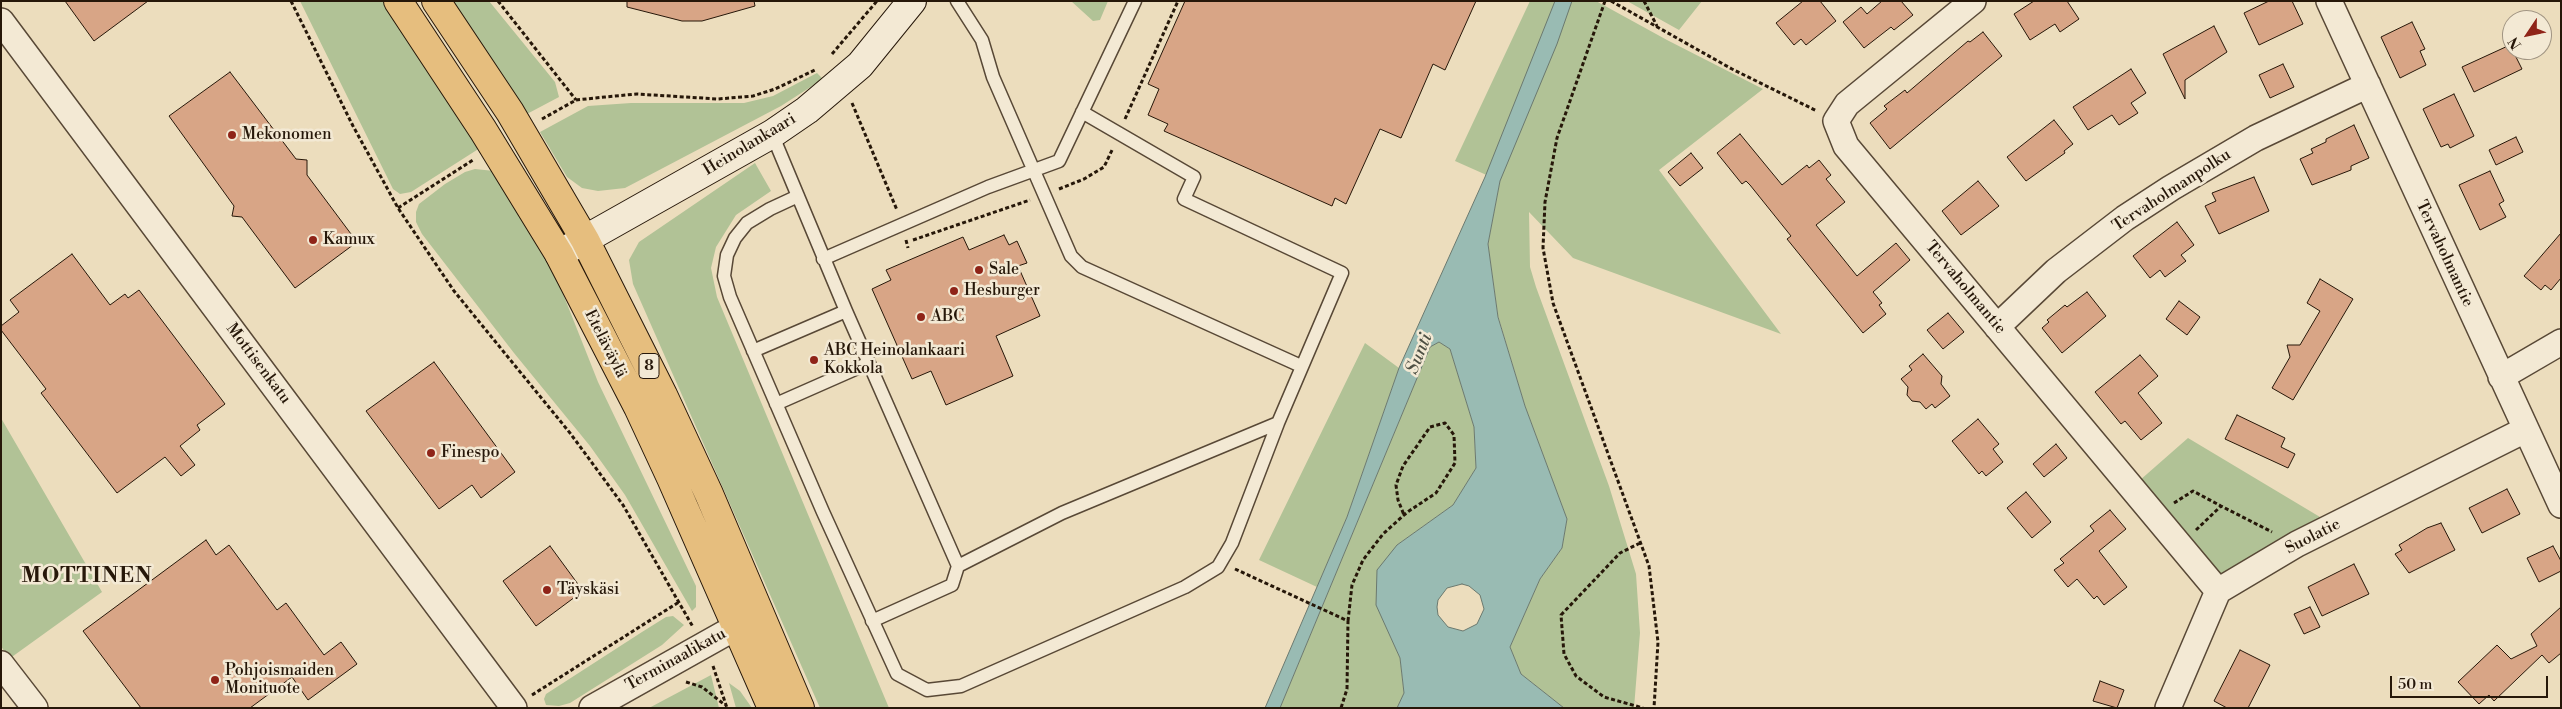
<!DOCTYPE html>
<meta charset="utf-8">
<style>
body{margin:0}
#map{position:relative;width:2562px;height:709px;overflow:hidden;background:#ecddbd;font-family:"Libre Bodoni",serif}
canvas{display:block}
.frame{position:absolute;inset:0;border:2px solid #261709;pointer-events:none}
.north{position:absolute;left:2502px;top:10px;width:50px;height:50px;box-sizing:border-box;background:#f3e9d4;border:1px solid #a19583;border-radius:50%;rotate:236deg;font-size:14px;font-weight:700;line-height:20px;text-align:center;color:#261709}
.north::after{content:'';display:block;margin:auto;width:18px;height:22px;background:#8f2418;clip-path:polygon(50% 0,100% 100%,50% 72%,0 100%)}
.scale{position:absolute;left:2390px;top:676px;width:158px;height:22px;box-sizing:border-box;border:2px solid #261709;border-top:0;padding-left:6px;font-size:15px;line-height:18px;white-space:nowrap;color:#261709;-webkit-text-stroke:4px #f3e9d4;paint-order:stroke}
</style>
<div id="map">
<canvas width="2562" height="709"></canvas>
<div class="frame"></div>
<div class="north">N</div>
<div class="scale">50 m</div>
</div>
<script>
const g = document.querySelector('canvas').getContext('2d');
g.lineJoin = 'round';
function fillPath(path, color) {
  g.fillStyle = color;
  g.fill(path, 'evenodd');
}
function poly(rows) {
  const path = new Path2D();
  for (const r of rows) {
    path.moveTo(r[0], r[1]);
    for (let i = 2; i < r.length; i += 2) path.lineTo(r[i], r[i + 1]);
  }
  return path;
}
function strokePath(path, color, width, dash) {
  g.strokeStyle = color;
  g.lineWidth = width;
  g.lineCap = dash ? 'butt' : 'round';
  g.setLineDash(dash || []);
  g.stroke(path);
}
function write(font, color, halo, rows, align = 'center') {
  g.font = font + ' "Libre Bodoni",serif';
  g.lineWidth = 5;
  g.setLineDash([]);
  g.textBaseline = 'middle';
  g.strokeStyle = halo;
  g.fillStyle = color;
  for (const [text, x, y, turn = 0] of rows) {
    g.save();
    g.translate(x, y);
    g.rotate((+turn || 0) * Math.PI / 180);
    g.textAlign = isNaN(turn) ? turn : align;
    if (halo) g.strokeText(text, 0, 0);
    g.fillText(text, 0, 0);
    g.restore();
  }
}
const green = poly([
 [300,1,384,1,480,148,411,192,400,194,393,189],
 [451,1,489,1,555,82,559,97,525,115],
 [1071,1,1108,1,1100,20,1093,21],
 [1530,1,1596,1,1667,40,1763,89,1659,170,1781,334,1573,258,1529,212,1530,267,1536,287,1609,486,1636,574,1640,633,1634,708,1564,708,1521,674,1510,647,1540,579,1562,548,1567,519,1525,406,1498,316,1488,244,1500,181,1455,161],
 [1627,1,1702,1,1679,30],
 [817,73,823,79,781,106,625,188,598,191,582,188,567,177,540,132,588,106,631,103,744,103,773,96],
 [755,163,771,191,736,215,716,247,711,268,717,297,889,708,820,708,633,284,629,260,639,242],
 [475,169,494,171,550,261,598,382,696,586,696,607,692,611,625,495,590,446,514,353,422,234,416,222,416,212,419,204,445,184,465,172],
 [1439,342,1450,349,1474,427,1476,468,1453,505,1397,545,1377,605,1400,658,1404,693,1397,708,1280,708,1430,347],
 [1365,343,1399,368,1347,517,1317,587,1259,560],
 [1,418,102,592,9,659,1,646],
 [2188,438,2325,520,2221,578,2139,481],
 [673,616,684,625,662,645,570,703,559,706,546,705,544,699,546,694,642,632,666,617],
 [711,675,719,708,649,708],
 [729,683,740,691,752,708,736,708]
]);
const water = poly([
 [1555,1,1572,1,1557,44,1500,181,1488,244,1498,317,1525,406,1567,519,1562,548,1540,579,1510,647,1521,674,1564,708,1397,708,1404,693,1400,658,1376,605,1377,570,1397,545,1453,505,1476,468,1474,427,1450,349,1439,342,1430,347,1280,708,1265,708,1347,517,1399,368,1485,177,1555,1],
 [1462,584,1469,586,1480,595,1484,609,1477,624,1463,631,1448,627,1438,615,1437,607,1438,600,1447,588,1462,584]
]);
const building = poly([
 [65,1,148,1,94,41,65,1],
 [627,1,754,1,755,6,702,21,682,21,627,7,627,1],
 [1185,1,1476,1,1445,70,1433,64,1401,138,1380,129,1346,204,1335,198,1332,206,1164,131,1168,124,1148,115,1159,89,1148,84,1185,1],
 [1803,1,1820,1,1836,21,1806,45,1801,39,1794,45,1776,23,1803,1],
 [1882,1,1901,1,1913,15,1894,30,1891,27,1864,48,1843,22,1861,7,1867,14,1882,1],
 [2034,1,2067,1,2079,19,2060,32,2055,24,2030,40,2014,14,2034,1],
 [2269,1,2292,1,2303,24,2259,45,2244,13,2269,1],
 [2412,22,2425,49,2420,51,2426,65,2400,78,2381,37,2412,22],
 [2214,26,2227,52,2185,80,2185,99,2163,54,2214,26],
 [1983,32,2002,56,1890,149,1870,123,1887,109,1884,106,1905,90,1907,93,1968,41,1970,42,1983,32],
 [2510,45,2522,69,2474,92,2462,67,2510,45],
 [2283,64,2294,87,2270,98,2259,75,2283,64],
 [2131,69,2146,93,2131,103,2138,113,2119,125,2112,115,2088,130,2073,107,2131,69],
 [230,72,296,159,307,160,307,175,357,242,295,288,242,217,232,216,234,206,169,116,230,72],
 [2454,94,2474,136,2450,148,2448,144,2441,147,2423,109,2454,94],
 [2054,120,2073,144,2064,151,2065,153,2026,181,2007,157,2054,120],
 [2354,125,2369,158,2351,166,2351,170,2312,185,2300,159,2313,153,2311,149,2326,142,2326,139,2354,125],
 [1740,134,1782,185,1807,165,1809,168,1819,160,1831,175,1826,179,1845,202,1816,225,1857,276,1896,243,1910,260,1873,292,1882,303,1879,305,1886,314,1863,333,1787,239,1791,236,1750,185,1746,181,1742,184,1717,153,1740,134],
 [2516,137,2523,152,2496,165,2489,150,2516,137],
 [1691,153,1703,168,1680,186,1668,172,1691,153],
 [2490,171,2504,201,2499,204,2506,217,2480,230,2459,185,2490,171],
 [2254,177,2269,211,2219,234,2205,206,2216,201,2212,193,2254,177],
 [1978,181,1999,206,1961,235,1942,211,1978,181],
 [2177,222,2194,245,2181,255,2186,261,2165,277,2160,270,2150,278,2133,256,2177,222],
 [2561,233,2561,278,2551,290,2545,285,2541,290,2524,276,2561,233],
 [1004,235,1009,245,1017,241,1027,263,1018,266,1040,316,996,336,1013,376,946,405,931,371,912,379,872,289,891,280,886,270,963,237,969,250,1004,235],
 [72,254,110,305,125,294,128,298,139,290,225,404,197,425,200,430,180,446,195,465,181,476,165,457,117,493,41,393,46,389,1,330,1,326,19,312,10,300,72,254],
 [2320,279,2353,299,2293,400,2272,388,2290,357,2287,345,2300,345,2320,311,2307,303,2320,279],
 [2087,292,2106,316,2062,353,2042,328,2049,322,2047,320,2065,305,2067,307,2087,292],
 [2179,301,2200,317,2187,335,2166,319,2179,301],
 [1948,313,1964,332,1943,349,1927,330,1948,313],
 [1923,354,1942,376,1941,384,1950,396,1935,408,1932,404,1926,409,1920,402,1912,401,1907,395,1908,387,1901,379,1912,370,1909,366,1923,354],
 [2140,355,2158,376,2138,393,2162,423,2141,440,2125,421,2121,424,2095,392,2140,355],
 [434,362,515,472,481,498,472,485,439,509,366,411,434,362],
 [2237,415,2285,438,2281,447,2295,454,2288,468,2225,439,2237,415],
 [1978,419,1999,444,1993,449,2003,462,1986,476,1982,471,1979,474,1952,441,1978,419],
 [2056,444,2067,458,2044,477,2033,464,2056,444],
 [2507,489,2520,514,2482,533,2469,508,2507,489],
 [2026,492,2051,522,2032,538,2007,508,2026,492],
 [2110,510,2126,529,2099,551,2127,587,2104,605,2097,596,2094,599,2077,579,2068,587,2054,570,2064,563,2060,559,2094,531,2090,526,2110,510],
 [2441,523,2455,550,2409,573,2395,554,2402,550,2399,545,2427,528,2441,523],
 [206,540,216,555,229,545,277,610,286,603,324,655,341,642,357,664,308,700,292,677,250,708,141,708,83,631,206,540],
 [550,546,583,591,536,626,503,581,550,546],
 [2553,546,2561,561,2561,571,2539,582,2527,558,2553,546],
 [2354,564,2369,594,2322,616,2308,587,2354,564],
 [2310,607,2320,627,2304,634,2294,614,2310,607],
 [2561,607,2561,653,2549,663,2542,655,2494,701,2489,695,2479,704,2458,682,2497,645,2511,659,2537,646,2531,634,2561,607],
 [2240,650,2270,665,2248,708,2227,708,2214,701,2240,650],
 [2100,681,2124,690,2117,708,2093,701,2100,681]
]);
const path = poly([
 [291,1,353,126,398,208,454,291,570,433,623,505,693,627],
 [498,1,576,100],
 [1605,1,1557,138,1545,202,1543,248,1553,303,1649,566,1658,642,1654,708],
 [1611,1,1732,69,1817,111],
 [1644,1,1657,26],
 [832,54,877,1],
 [852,103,897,210],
 [542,119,576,100,605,97,637,94,718,99,753,96,775,89,815,70],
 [1125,119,1178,1],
 [1059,189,1084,179,1104,167,1113,148],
 [398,208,473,160],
 [906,240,908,248],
 [913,240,1030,200],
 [2174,503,2193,491,2221,506],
 [2196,530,2221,506,2272,532],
 [1640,543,1620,553,1561,615,1564,654,1576,676,1604,697,1643,708],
 [1235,569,1348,621,1347,689,1341,708],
 [1348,621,1352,585,1363,560,1383,534,1404,515,1409,511,1436,493,1455,463,1454,435,1445,423,1430,427,1403,466,1396,485,1398,500,1404,515],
 [713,666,727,708],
 [686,682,702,687,725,705],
 [532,695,679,602]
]);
const lane = poly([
 [957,1,982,40,993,77,1071,256,1082,267,1301,366],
 [772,134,846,311,958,566],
 [798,196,770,209,747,223,735,238,727,255,724,276,730,297,823,512,897,674,927,690,961,686,1185,587,1218,567,1232,543,1278,423,1342,273,1184,199,1194,177,1082,112],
 [823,259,988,187,1059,161,1135,1],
 [753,351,846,311],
 [776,404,869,363],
 [872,621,952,585,958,566,1062,513,1278,423]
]);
const street = poly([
 [1973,1,1847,104,1836,121,1846,146,2218,591],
 [2329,1,2561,505],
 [1,21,514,708],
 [1997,327,2056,271,2125,218,2171,188,2256,138,2368,85],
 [2501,377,2561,342],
 [1,664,35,708],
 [592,708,754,617],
 [2168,708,2218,591,2297,544,2525,430]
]);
const secondary = poly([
 [559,254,772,134,807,110,860,65,912,1]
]);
const highway = poly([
 [398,1,483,130,559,254,638,407,671,478,772,708],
 [436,1,510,112,585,240,663,395,709,494,800,708]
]);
const markers = [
 [232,135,5,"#8f2418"],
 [313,240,5,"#8f2418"],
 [979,270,5,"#8f2418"],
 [954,291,5,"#8f2418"],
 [921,317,5,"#8f2418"],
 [814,360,5,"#8f2418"],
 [431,453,5,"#8f2418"],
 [547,590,5,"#8f2418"],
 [215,680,5,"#8f2418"]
];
const shields = [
 [649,366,20]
];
const shieldNames = [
 ["8",649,366]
];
const poiNames = [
 ["Mekonomen",242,135],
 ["Kamux",323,240],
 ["Sale",989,270],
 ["Hesburger",964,291],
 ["ABC",931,317],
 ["ABC Heinolankaari",824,351],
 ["Kokkola",824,369],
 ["Finespo",441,453],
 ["Täyskäsi",557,590],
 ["Pohjoismaiden",225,671],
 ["Monituote",225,689]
];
const streetNames = [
 ["Heinolankaari",750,145,-31],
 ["Tervaholmanpolku",2172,191,-33],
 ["Tervaholmantie",2444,254,65],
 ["Tervaholmantie",1965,288,50],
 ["Eteläväylä",605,344,63],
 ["Mottisenkatu",258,364,53],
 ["Suolatie",2313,537,-27],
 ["Terminaalikatu",676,660,-29]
];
const waterNames = [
 ["Sunti",1420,354,-68]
];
const districtNames = [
 ["MOTTINEN",87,577]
];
fillPath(green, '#b1c296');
fillPath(water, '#99bbb3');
strokePath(water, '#6b796f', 1);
fillPath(building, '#d8a586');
strokePath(building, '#261709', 1);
strokePath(lane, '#584836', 15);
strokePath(street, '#584836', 28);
strokePath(secondary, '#261709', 30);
strokePath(highway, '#261709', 30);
strokePath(path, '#261709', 3, [4, 2.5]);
strokePath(lane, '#f3e9d4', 12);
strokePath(street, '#f3e9d4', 25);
strokePath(secondary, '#f3e9d4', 28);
strokePath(highway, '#e6be7e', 28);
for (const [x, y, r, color] of markers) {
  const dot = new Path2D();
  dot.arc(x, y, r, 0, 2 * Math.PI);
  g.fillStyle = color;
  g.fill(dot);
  strokePath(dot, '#f3e9d4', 2);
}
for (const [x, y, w] of shields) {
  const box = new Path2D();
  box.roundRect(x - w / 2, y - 12.5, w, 25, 4);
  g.fillStyle = '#f3e9d4';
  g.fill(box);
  strokePath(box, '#261709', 1);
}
write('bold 15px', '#261709', null, shieldNames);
write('16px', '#261709', '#f3e9d4', poiNames, 'left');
write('16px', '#261709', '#f3e9d4', streetNames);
write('italic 18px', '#4e5044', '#f3e9d4', waterNames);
g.letterSpacing = '1px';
write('bold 21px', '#261709', '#f3e9d4', districtNames);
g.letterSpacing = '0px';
</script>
